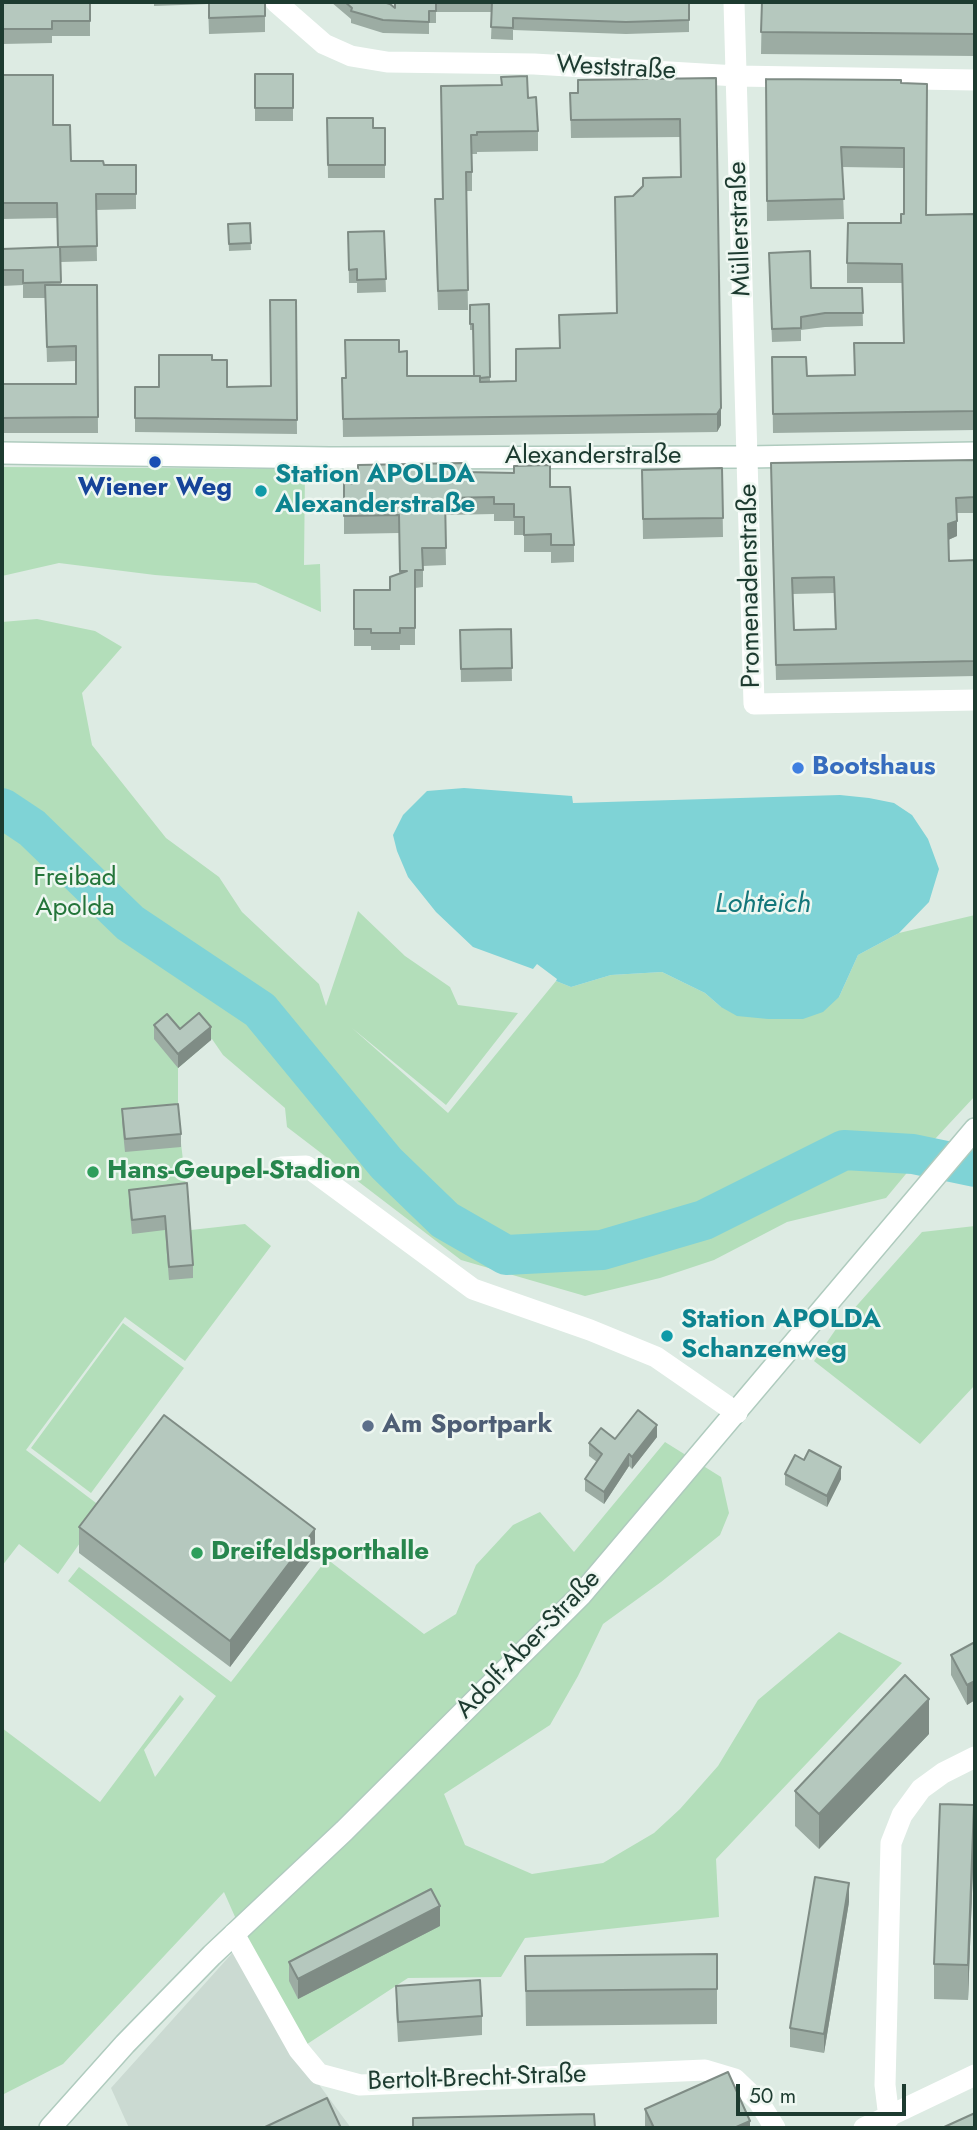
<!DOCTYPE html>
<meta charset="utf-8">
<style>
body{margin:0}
#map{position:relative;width:977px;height:2130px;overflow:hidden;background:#ddebe3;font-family:Jost,sans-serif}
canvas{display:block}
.frame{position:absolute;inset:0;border:4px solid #1d3b30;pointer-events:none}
.scale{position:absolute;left:736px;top:2084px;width:170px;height:32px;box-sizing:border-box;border:4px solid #1d3b30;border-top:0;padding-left:9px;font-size:21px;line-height:24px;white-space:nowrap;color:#1d3b30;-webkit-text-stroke:5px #eef7f1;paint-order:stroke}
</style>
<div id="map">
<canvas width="977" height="2130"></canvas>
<div class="frame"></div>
<div class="scale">50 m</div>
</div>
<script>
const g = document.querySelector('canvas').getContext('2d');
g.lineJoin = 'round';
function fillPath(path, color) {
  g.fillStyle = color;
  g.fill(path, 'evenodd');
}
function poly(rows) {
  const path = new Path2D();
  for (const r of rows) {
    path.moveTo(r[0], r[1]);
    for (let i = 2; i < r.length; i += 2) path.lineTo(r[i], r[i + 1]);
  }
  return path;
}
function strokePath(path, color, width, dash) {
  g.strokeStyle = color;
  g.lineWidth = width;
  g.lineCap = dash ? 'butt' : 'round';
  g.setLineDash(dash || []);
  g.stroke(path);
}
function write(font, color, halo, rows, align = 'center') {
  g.font = font + ' Jost,sans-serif';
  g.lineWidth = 5;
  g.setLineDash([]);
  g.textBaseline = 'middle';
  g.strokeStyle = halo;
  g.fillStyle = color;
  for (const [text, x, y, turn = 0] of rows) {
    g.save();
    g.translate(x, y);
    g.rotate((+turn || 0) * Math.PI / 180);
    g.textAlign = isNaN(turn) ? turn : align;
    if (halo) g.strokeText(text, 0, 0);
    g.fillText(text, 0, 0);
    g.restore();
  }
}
const built = poly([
 [235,1950,295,2052,351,2128,129,2128,111,2088]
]);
const green = poly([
 [2,467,305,469,304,565,320,564,321,612,256,583,155,575,59,563,2,576],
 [37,619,95,631,122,647,82,693,92,745,166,838,219,877,242,912,319,984,326,1006,358,911,405,956,450,987,458,1005,518,1013,446,1105,352,1028,448,1113,556,981,571,987,611,975,662,972,705,993,721,1007,839,997,858,955,899,933,975,915,975,1096,935,1139,886,1198,787,1222,714,1260,660,1278,585,1296,461,1260,287,1127,285,1108,223,1055,212,1039,178,1068,178,1117,191,1230,245,1224,271,1246,185,1361,125,1317,26,1450,104,1509,58,1574,19,1544,2,1566,2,622],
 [975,1226,975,1385,920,1444,814,1361,836,1329,922,1232],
 [123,1323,184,1368,91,1493,31,1448],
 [665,1442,721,1477,729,1513,720,1535,661,1582,603,1624,578,1676,550,1725,444,1794,465,1845,532,1874,603,1863,654,1833,680,1809,718,1766,758,1700,839,1632,902,1663,716,1859,719,1917,525,1938,501,1977,408,1978,295,2052,224,1892,63,2064,2,2095,2,1728,100,1802,180,1695,184,1699,144,1750,155,1777,216,1696,68,1581,79,1567,231,1682,327,1559,424,1634,456,1614,476,1565,513,1525,540,1512,574,1552]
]);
const water = poly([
 [464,788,572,796,573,803,840,795,869,798,894,803,912,815,928,839,939,869,929,902,899,933,858,955,839,997,823,1012,803,1019,768,1019,737,1016,721,1007,705,993,662,972,611,975,571,987,556,981,557,979,537,964,533,969,473,947,436,912,408,877,397,851,393,835,403,815,427,791]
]);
const river = poly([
 [2,808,32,828,130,923,260,1010,386,1163,445,1220,506,1255,602,1250,704,1220,844,1150,913,1154,975,1167]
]);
const street = poly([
 [276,2,324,44,351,56,387,62,534,64,737,76,975,80],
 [734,2,754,704,975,700],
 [281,1167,306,1166,473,1289,590,1330,656,1357,737,1413],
 [234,1934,299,2050,319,2074,360,2085,705,2070,735,2079,759,2102,775,2128],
 [889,2118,885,2085,891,1843,902,1815,921,1789,943,1773,975,1757],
 [864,2128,975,2075]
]);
const secondary = poly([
 [2,453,330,458,748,457,975,453],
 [50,2128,125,2044,212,1955,344,1831,581,1595,975,1129]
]);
const wall = poly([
 [2,2,90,2,90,36,52,36,52,43,2,44],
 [154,2,265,2,265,32,209,34,208,4,154,6],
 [331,2,383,2,395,8,395,2,689,2,689,32,626,34,513,30,513,40,491,39,492,12,436,12,436,23,429,23,429,34,383,33,351,23,351,19],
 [762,2,975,2,975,56,761,54],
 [255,74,293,74,293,121,255,121],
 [2,75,53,125,71,161,104,165,136,165,136,209,96,210,97,261,61,262,61,285,97,285,98,433,2,433,2,369,2,384,76,384,76,361,47,362,45,298,23,298,23,285,2,286,2,249,58,247,57,218,2,219],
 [716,78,721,425,717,432,343,437,342,378,345,378,345,340,399,352,407,376,474,376,473,330,470,330,470,305,489,304,490,381,516,381,560,348,617,313,633,196,681,177,680,137,571,138,570,93],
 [766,79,901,80,926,215,975,214,975,430,773,433,772,357,807,376,854,375,854,343,903,343,902,283,847,283,847,263,901,223,904,214,904,168,842,167,844,219,767,221],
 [441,86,528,98,538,131,538,151,477,152,477,154,472,154,472,191,466,191,468,310,438,310,435,218,442,199],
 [327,118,373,128,385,128,385,178,328,178],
 [250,223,251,250,229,251,228,224],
 [384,231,386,292,357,293,357,283,349,283,348,232],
 [769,266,811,288,862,288,863,326,825,327,801,330,801,341,772,342],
 [296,300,297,434,135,432,135,387,159,387,212,360,227,387,271,386],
 [975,460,975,513,957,513,957,536,948,540,949,561,975,560,975,676,776,680,771,478],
 [834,593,835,629,794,630,793,594],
 [722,468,723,537,643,539,642,470],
 [463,472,550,487,574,545,574,562,551,563,551,552,524,552,524,535,514,535,514,521,494,521,494,514,445,515,446,565,423,566,423,587,415,588,415,645,400,645,400,650,371,650,371,646,354,646,354,590,390,590,399,574,399,533,344,534,344,484,358,483],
 [511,629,512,681,461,682,460,630],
 [154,1025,180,1029,211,1040,178,1068,154,1039],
 [122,1109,181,1134,181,1147,125,1152,122,1122],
 [187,1183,193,1265,193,1278,169,1280,165,1230,132,1234,129,1203,129,1190],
 [657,1437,632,1469,629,1466,604,1504,585,1491,585,1479,597,1462,589,1456,589,1443,615,1439],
 [785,1474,841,1479,827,1507,785,1485],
 [79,1527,315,1554,230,1667,79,1553],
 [975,1642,975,1700,967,1705,951,1675,951,1655],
 [929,1734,819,1849,795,1826,795,1791],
 [974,1840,968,2000,934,1999,934,1964],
 [849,1902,824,2053,790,2047,790,2028],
 [440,1926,298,1999,289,1981,289,1962],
 [717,1954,717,2024,526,2026,525,1956],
 [396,1986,482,2016,482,2035,398,2042,396,2006],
 [645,2109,750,2128,645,2128]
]);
const shadedWall = poly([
 [721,408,721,425,717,432,717,414],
 [957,521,957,536,948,540,948,524],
 [211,1027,211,1040,178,1068,178,1054],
 [657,1425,657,1437,632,1469,632,1457],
 [629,1454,629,1466,604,1504,604,1492],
 [841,1467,841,1479,827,1507,827,1496],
 [315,1529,315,1554,230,1667,230,1641],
 [975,1681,975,1700,967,1705,967,1685],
 [929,1699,929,1734,819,1849,819,1814],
 [974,1805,974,1840,968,2000,968,1965],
 [849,1883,849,1902,824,2053,824,2034],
 [440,1906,440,1926,298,1999,298,1979],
 [750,2121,750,2128,734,2128]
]);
const building = poly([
 [2,2,90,2,90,21,52,21,52,29,2,29,2,2],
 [209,2,265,2,265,16,209,18,209,2],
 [345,2,383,2,390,4,395,8,395,2,436,2,436,11,429,11,429,22,383,20,351,11,352,8,345,2],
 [492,2,689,2,689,20,626,22,513,18,513,28,491,27,492,2],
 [762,2,975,2,975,34,761,32,762,2],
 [255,74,293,74,293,108,255,108,255,74],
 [2,75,53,75,53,125,70,125,71,161,103,161,104,165,136,165,136,194,96,194,97,246,59,247,60,247,61,282,23,283,23,270,2,270,2,249,58,247,57,203,2,203,2,75],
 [527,76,528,98,536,97,538,131,477,132,477,135,471,135,472,172,466,172,468,290,438,291,435,199,443,199,441,86,502,85,501,77,527,76],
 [716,78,721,408,717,414,343,419,342,378,346,378,345,340,399,340,399,352,407,351,407,376,480,376,480,382,516,381,516,349,560,348,559,315,617,313,615,197,633,196,643,186,643,178,681,177,680,119,571,120,570,93,578,93,578,80,716,78],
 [766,79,901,80,901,83,927,84,926,215,975,214,975,411,773,414,772,357,806,357,807,376,855,375,854,343,904,343,902,264,847,263,848,223,901,223,901,214,904,214,904,148,841,147,844,199,767,201,766,79],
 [327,118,373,118,373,128,385,128,385,165,328,165,327,118],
 [250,223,251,243,229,244,228,224,250,223],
 [384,231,386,279,357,280,357,269,349,270,348,232,384,231],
 [810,251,811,288,862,288,863,313,825,313,801,317,801,328,772,329,769,253,810,251],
 [45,285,97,285,98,417,2,418,2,369,2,384,76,384,76,346,47,347,45,285],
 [270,300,296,300,297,420,135,418,135,387,159,387,159,355,212,355,212,360,227,360,227,387,271,386,270,300],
 [489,304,490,377,480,378,480,376,474,376,473,324,470,324,470,305,489,304],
 [975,460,975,497,956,498,957,521,948,524,949,561,975,560,975,661,776,665,771,463,975,460],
 [834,577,836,629,794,630,792,578,834,577],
 [463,463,463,472,514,473,514,466,550,465,550,487,570,487,574,545,551,545,551,534,524,535,524,517,514,517,514,504,494,504,494,497,445,498,446,548,422,548,423,570,415,570,415,628,400,628,400,633,371,633,371,629,354,629,354,590,390,590,390,577,407,571,400,571,399,515,344,516,344,484,358,483,358,465,463,463],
 [722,468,723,518,643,519,642,470,722,468],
 [511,629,512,668,461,669,460,630,511,629],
 [199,1013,211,1027,178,1054,154,1025,167,1014,180,1029,199,1013],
 [178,1104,181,1134,125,1139,122,1109,178,1104],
 [187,1183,193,1265,169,1267,165,1216,132,1220,129,1190,187,1183],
 [638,1410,657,1425,632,1457,629,1454,604,1492,585,1479,602,1454,589,1443,601,1428,615,1439,638,1410],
 [164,1415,315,1529,230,1641,79,1527,164,1415],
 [809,1450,841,1467,827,1496,785,1474,795,1455,804,1460,809,1450],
 [975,1642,975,1681,967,1685,951,1655,975,1642],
 [905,1675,929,1699,819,1814,795,1791,905,1675],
 [940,1804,974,1805,968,1965,934,1964,940,1804],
 [815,1877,849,1883,824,2034,790,2028,815,1877],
 [431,1889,440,1906,298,1979,289,1962,431,1889],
 [717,1954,717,1989,526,1991,525,1956,717,1954],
 [480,1980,482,2016,398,2022,396,1986,480,1980],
 [728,2072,750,2121,734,2128,654,2128,645,2109,728,2072],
 [327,2098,341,2128,263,2128,327,2098],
 [975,2113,975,2128,942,2128,975,2113],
 [594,2114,595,2128,413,2128,413,2118,594,2114]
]);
const markers = [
 [155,462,7,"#1a4fb4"],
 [261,491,7,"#0f9aa8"],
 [798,768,7,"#3f7fe0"],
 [93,1172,7,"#2e9e5b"],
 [667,1336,7,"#0f9aa8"],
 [368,1426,7,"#5c6f8a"],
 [197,1553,7,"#2e9e5b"]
];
const streetNames = [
 ["Weststraße",616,69,3],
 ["Müllerstraße",741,229,-92],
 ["Alexanderstraße",593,457],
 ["Promenadenstraße",751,586,-91],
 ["Adolf-Aber-Straße",529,1645,-46],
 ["Bertolt-Brecht-Straße",477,2079,-2]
];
const cultureNames = [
 ["Station APOLDA",275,476],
 ["Alexanderstraße",275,506],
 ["Station APOLDA",681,1321],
 ["Schanzenweg",681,1351]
];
const transitNames = [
 ["Wiener Weg",155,489]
];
const shopNames = [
 ["Bootshaus",812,768]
];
const parkNames = [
 ["Freibad",75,879],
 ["Apolda",75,909]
];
const leisureNames = [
 ["Hans-Geupel-Stadion",107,1172],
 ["Dreifeldsporthalle",211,1553]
];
const serviceNames = [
 ["Am Sportpark",382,1426]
];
const waterNames = [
 ["Lohteich",763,905]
];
fillPath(built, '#cbdad2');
fillPath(green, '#b3deba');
fillPath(water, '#7fd3d6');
strokePath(river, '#7fd3d6', 40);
strokePath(secondary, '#afcbbe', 24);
strokePath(street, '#fff', 21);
strokePath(secondary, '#fff', 21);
fillPath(wall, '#9caca3');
fillPath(shadedWall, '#7f8c85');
fillPath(building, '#b5c8be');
strokePath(building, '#7f8c85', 2);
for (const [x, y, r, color] of markers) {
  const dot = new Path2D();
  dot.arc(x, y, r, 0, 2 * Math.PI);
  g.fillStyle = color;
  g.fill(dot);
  strokePath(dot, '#eef7f1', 2.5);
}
write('26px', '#1d3b30', '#eef7f1', streetNames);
write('bold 26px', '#0d838f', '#eef7f1', cultureNames, 'left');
write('bold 26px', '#164399', '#eef7f1', transitNames);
write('bold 26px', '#366cbe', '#eef7f1', shopNames, 'left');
write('26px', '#24753a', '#eef7f1', parkNames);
write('bold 26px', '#27864d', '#eef7f1', leisureNames, 'left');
write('bold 26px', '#4e5e75', '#eef7f1', serviceNames, 'left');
write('italic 28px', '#13777b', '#eef7f1', waterNames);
</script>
